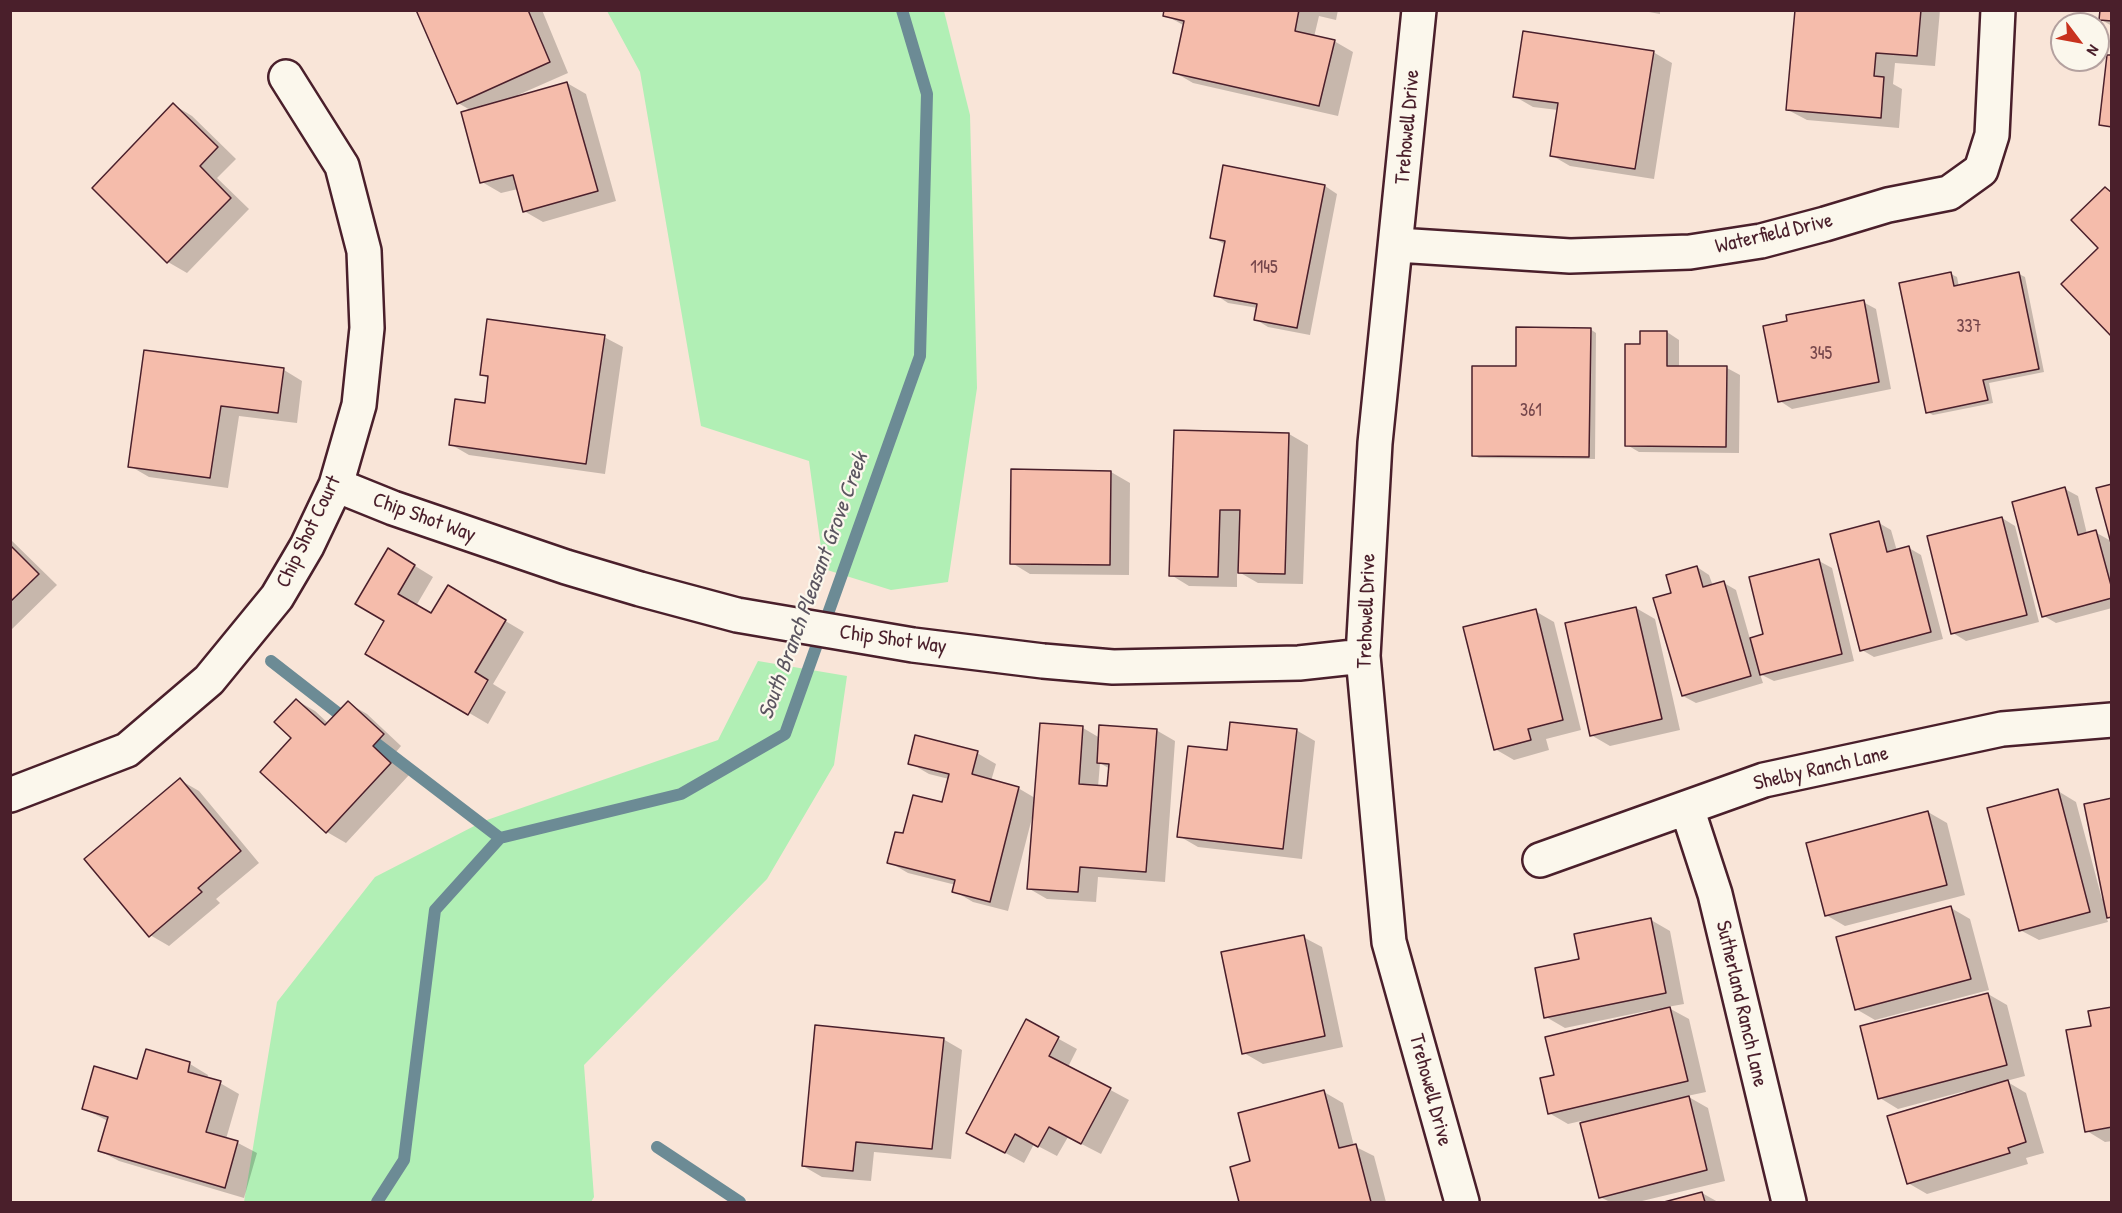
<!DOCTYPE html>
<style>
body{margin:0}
#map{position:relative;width:2122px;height:1213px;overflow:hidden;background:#f9e5d8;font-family:"Patrick Hand",sans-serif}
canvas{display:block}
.frame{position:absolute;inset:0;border:12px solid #4a1f2b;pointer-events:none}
.north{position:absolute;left:2050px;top:12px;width:60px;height:60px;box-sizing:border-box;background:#fbf7ec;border:2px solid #b4a19f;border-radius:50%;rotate:122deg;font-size:16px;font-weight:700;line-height:24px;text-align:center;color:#4a1f2b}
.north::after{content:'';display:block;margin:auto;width:21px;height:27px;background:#c8321e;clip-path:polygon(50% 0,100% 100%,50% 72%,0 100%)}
</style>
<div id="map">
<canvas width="2122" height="1213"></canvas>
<div class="frame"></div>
<div class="north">N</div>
</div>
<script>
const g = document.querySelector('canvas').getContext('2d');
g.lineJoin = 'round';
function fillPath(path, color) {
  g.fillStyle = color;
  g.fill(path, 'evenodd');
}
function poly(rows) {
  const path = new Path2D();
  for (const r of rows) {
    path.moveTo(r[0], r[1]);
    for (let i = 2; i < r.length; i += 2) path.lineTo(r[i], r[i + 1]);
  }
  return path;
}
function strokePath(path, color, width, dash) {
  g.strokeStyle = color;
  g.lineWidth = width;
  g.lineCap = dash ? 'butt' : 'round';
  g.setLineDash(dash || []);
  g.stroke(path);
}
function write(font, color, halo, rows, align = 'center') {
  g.font = font + ' "Patrick Hand",sans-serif';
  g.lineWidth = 4.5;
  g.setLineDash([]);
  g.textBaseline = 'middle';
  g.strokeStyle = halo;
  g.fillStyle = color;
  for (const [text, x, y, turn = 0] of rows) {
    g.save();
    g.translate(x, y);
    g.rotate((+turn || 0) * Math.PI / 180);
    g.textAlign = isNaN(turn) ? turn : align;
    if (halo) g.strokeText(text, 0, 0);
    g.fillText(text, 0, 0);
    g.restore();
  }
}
const green = poly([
 [607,11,944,11,970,115,977,388,948,582,891,590,824,569,809,461,701,426,640,72],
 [758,661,847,676,834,765,767,879,584,1065,594,1197,591,1202,244,1202,277,1002,375,877,484,821,718,740]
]);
const shadow = poly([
 [418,10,542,10,568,73,518,95,518,97,567,83,586,94,616,201,543,222,524,211,518,189,501,193,482,182,472,111,458,103],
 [1166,10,1338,10,1336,20,1319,16,1314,37,1334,41,1353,52,1338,116,1193,83,1174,72,1185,26,1165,15],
 [1638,10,1660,10,1660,14],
 [1796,10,1940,10,1935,66,1895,63,1893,84,1902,89,1899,128,1807,120,1788,110],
 [2112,10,2112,26,2100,19],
 [1653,52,1672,63,1654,179,1570,166,1551,155,1558,110,1533,107,1514,96],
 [174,105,192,116,236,159,217,178,249,209,187,273,168,262,94,188],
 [1325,186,1337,194,1310,335,1268,327,1255,319,1258,308,1228,303,1216,295,1226,245,1211,237],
 [1951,274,1957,277,1959,287,2019,274,2025,277,2044,372,1989,383,1993,403,1933,415,1927,412],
 [1863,302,1876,309,1891,389,1792,409,1780,401],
 [1590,329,1596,333,1595,459,1479,458,1473,455,1517,368],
 [1667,332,1679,340,1679,367,1727,368,1740,375,1739,453,1639,452,1627,445,1642,345],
 [604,337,623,347,605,474,469,455,450,444,486,405,489,379,481,374],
 [145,352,284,370,302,381,297,423,239,416,228,488,149,477,130,466],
 [1175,431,1289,434,1308,445,1303,584,1258,583,1237,571,1237,587,1189,586,1171,575],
 [1013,471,1111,472,1130,483,1129,575,1030,574,1012,563],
 [2112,486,2112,608,2056,623,2044,616,2065,489,2078,496,2087,534,2095,532,2111,541],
 [2002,518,2015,526,2039,622,1966,641,1953,633],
 [1879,523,1891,530,1897,551,1909,548,1921,555,1943,639,1874,657,1862,650],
 [10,539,57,585,10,631],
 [389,550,433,577,416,606,432,615,448,587,524,632,493,684,506,692,488,724,367,653,386,621],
 [1819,561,1832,568,1854,661,1774,681,1760,674,1763,683,1696,703,1683,696,1673,594,1697,567,1709,575,1713,586,1724,583,1736,590,1750,639,1765,636],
 [1636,608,1655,619,1680,730,1610,746,1591,735],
 [1535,611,1554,622,1581,730,1546,739,1549,750,1514,760,1495,749],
 [296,700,315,711,329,724,348,703,367,714,401,746,391,758,409,775,346,843,327,832,293,738],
 [1041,725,1083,728,1100,738,1156,730,1175,741,1165,882,1098,877,1096,902,1047,899,1028,888,1034,819,1032,818,1008,911,973,902,954,891,956,885,908,873,889,862,904,835,943,803,949,779,929,774,910,763,977,753,996,764,991,781,1018,788,1035,798],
 [1100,763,1110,769,1108,788,1098,787],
 [1296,730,1315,741,1302,859,1198,847,1179,836,1229,752],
 [180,780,199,791,259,863,216,899,220,903,169,946,150,935],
 [2058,791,2076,802,2102,899,2104,898,2112,800,2112,919,2106,916,2108,922,2039,940,2020,930],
 [1928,812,1947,823,1965,895,1845,926,1826,915],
 [1951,908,1970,919,1989,990,1875,1020,1856,1009],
 [1651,920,1670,931,1684,1004,1667,1007,1689,1019,1706,1092,1687,1096,1708,1108,1725,1181,1638,1202,1610,1202,1600,1197,1581,1121,1568,1124,1549,1113,1556,1076,1652,1013,1651,1010,1565,1028,1546,1017,1581,960],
 [1303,937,1322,947,1343,1047,1263,1064,1244,1053],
 [1988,994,2007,1005,2025,1076,2006,1081,2026,1093,2044,1153,2026,1158,2028,1164,1927,1194,1908,1183,1966,1094,1965,1091,1898,1109,1880,1098],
 [2112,1008,2112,1141,2105,1142,2087,1131,2092,1027],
 [1026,1021,1077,1049,1068,1067,1129,1100,1101,1154,1068,1137,1057,1156,1034,1144,1024,1163,987,1143],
 [943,1039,962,1050,951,1159,874,1152,871,1181,822,1177,803,1166],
 [147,1051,190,1064,208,1075,207,1079,220,1083,239,1094,226,1139,238,1143,257,1153,244,1198,119,1161,100,1151,108,1121,84,1109,138,1081],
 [1324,1092,1343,1103,1354,1146,1374,1156,1386,1202,1241,1202,1232,1168,1252,1162],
 [1702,1193,1718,1202,1670,1202]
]);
const stream = poly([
 [271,661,348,721],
 [364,734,500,838],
 [657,1147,740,1202],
 [377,1202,404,1160,435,910,500,838,681,794,785,734,920,356,927,94,902,10]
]);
const building = poly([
 [416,10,528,10,550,62,457,104,416,10],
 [1164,10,1299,10,1295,31,1335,40,1319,106,1173,73,1184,21,1163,16,1164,10],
 [1795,10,1921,10,1917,56,1876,53,1874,76,1884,77,1881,118,1786,110,1795,10],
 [2100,10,2112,10,2112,21,2099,20,2100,10],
 [1523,31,1654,51,1635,169,1550,156,1558,103,1513,97,1523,31],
 [2107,55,2112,55,2112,127,2099,125,2107,55],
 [567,82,598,191,523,212,513,175,480,183,461,112,567,82],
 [173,103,218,147,200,166,231,198,167,263,92,188,173,103],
 [1223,165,1325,185,1297,328,1254,320,1257,304,1214,296,1225,241,1210,238,1223,165],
 [2105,187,2112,193,2112,337,2061,284,2098,248,2071,220,2105,187],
 [1951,272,1954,286,2019,272,2039,369,1983,380,1988,400,1926,413,1899,283,1951,272],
 [1864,300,1879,382,1778,402,1763,326,1787,321,1786,315,1864,300],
 [487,319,605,335,586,464,449,445,455,399,485,403,488,376,480,375,487,319],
 [1516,327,1591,328,1589,457,1472,456,1472,366,1516,366,1516,327],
 [1640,331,1667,331,1667,366,1727,366,1726,447,1625,446,1625,344,1640,344,1640,331],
 [144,350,284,368,278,413,221,406,210,478,128,467,144,350],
 [1174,430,1289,433,1285,574,1238,573,1240,510,1220,510,1218,577,1169,576,1174,430],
 [1011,469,1111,471,1110,565,1010,564,1011,469],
 [2112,484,2112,547,2096,488,2112,484],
 [2065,487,2078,535,2096,530,2112,589,2112,598,2042,617,2012,502,2065,487],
 [2002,517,2027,615,1951,634,1927,536,2002,517],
 [1879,521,1887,552,1909,546,1931,632,1860,651,1830,534,1879,521],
 [10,545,39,574,10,602,10,545],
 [388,548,415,565,398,594,431,613,448,585,506,620,475,672,488,680,468,715,365,654,384,621,355,604,388,548],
 [1819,559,1842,654,1760,675,1750,638,1763,634,1749,577,1819,559],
 [1697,566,1703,587,1724,581,1751,676,1682,696,1653,598,1671,593,1666,575,1697,566],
 [1636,607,1662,719,1590,736,1565,623,1636,607],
 [1536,609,1563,720,1528,729,1531,740,1494,750,1463,627,1536,609],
 [296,699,325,725,348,701,384,734,373,746,391,763,326,833,260,772,291,738,274,722,296,699],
 [1230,722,1297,729,1283,849,1177,837,1188,746,1227,750,1230,722],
 [1040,723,1083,726,1079,784,1107,786,1109,764,1097,763,1099,725,1157,729,1146,872,1080,867,1078,892,1027,889,1040,723],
 [915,735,978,751,972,774,1019,787,990,902,952,892,955,880,887,863,895,832,903,833,913,795,942,802,949,774,908,764,915,735],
 [180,778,241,851,198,888,202,892,149,937,84,859,180,778],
 [2058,789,2090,912,2019,931,1987,808,2058,789],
 [2112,798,2112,917,2107,918,2084,804,2112,798],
 [1928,811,1947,885,1825,916,1806,843,1928,811],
 [1951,906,1971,979,1855,1010,1836,937,1951,906],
 [1651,918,1666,993,1544,1018,1535,968,1579,959,1574,934,1651,918],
 [1304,935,1325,1036,1242,1054,1221,952,1304,935],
 [1988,993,2007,1065,1878,1099,1860,1026,1988,993],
 [1670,1007,1688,1081,1548,1114,1540,1078,1554,1075,1545,1037,1670,1007],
 [2112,1007,2112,1127,2085,1132,2066,1030,2091,1026,2088,1011,2112,1007],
 [1026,1019,1059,1037,1049,1056,1111,1088,1081,1144,1049,1127,1038,1147,1015,1134,1005,1153,966,1133,1026,1019],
 [815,1025,944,1038,932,1149,856,1142,853,1171,802,1166,815,1025],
 [146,1049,190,1062,188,1072,221,1081,206,1132,238,1141,225,1188,98,1151,108,1117,82,1109,94,1066,137,1079,146,1049],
 [2008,1080,2026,1142,2008,1148,2010,1153,1907,1184,1887,1116,2008,1080],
 [1324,1090,1339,1148,1356,1144,1371,1202,1239,1202,1230,1167,1250,1161,1238,1113,1324,1090],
 [1689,1096,1707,1170,1599,1198,1580,1123,1689,1096],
 [1702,1192,1705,1202,1664,1202,1702,1192]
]);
const minor = poly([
 [1419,10,1375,443,1363,656,1389,942,1462,1202],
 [1397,245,1570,256,1690,252,1761,241,1825,224,1888,205,1949,193,1981,170,1992,135,1998,10],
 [336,485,393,508,566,567,640,589,737,615,913,645,1043,661,1113,667,1299,663,1363,656],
 [10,795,127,750,209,680,277,597,307,546,336,485,359,405,367,328,364,251,342,166,286,77],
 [1687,808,1715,894,1789,1202],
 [1540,860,1764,780,2002,729,2112,720]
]);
const numberNames = [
 ["1145",1264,268],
 ["337",1969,327],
 ["345",1821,354],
 ["361",1531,411]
];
const streetNames = [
 ["Trehowell Drive",1408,127,-85],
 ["Waterfield Drive",1774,234,-13],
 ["Chip Shot Way",424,518,20],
 ["Chip Shot Court",309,532,-64],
 ["Trehowell Drive",1367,611,-88],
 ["Chip Shot Way",893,640,8],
 ["Shelby Ranch Lane",1821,769,-13],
 ["Sutherland Ranch Lane",1741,1004,77],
 ["Trehowell Drive",1430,1090,75]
];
const waterNames = [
 ["South Branch Pleasant Grove Creek",814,586,-70]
];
fillPath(green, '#b1efb5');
fillPath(shadow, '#0003');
strokePath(stream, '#6c8b95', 12);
fillPath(building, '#f5bcab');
strokePath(building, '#4a1f2b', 1.5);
strokePath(minor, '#4a1f2b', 38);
strokePath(minor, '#fbf7ec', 33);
write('18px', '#75464b', null, numberNames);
write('21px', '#4a1f2b', '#fbf7ec', streetNames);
write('italic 22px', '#5b5560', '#fbf7ec', waterNames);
</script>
